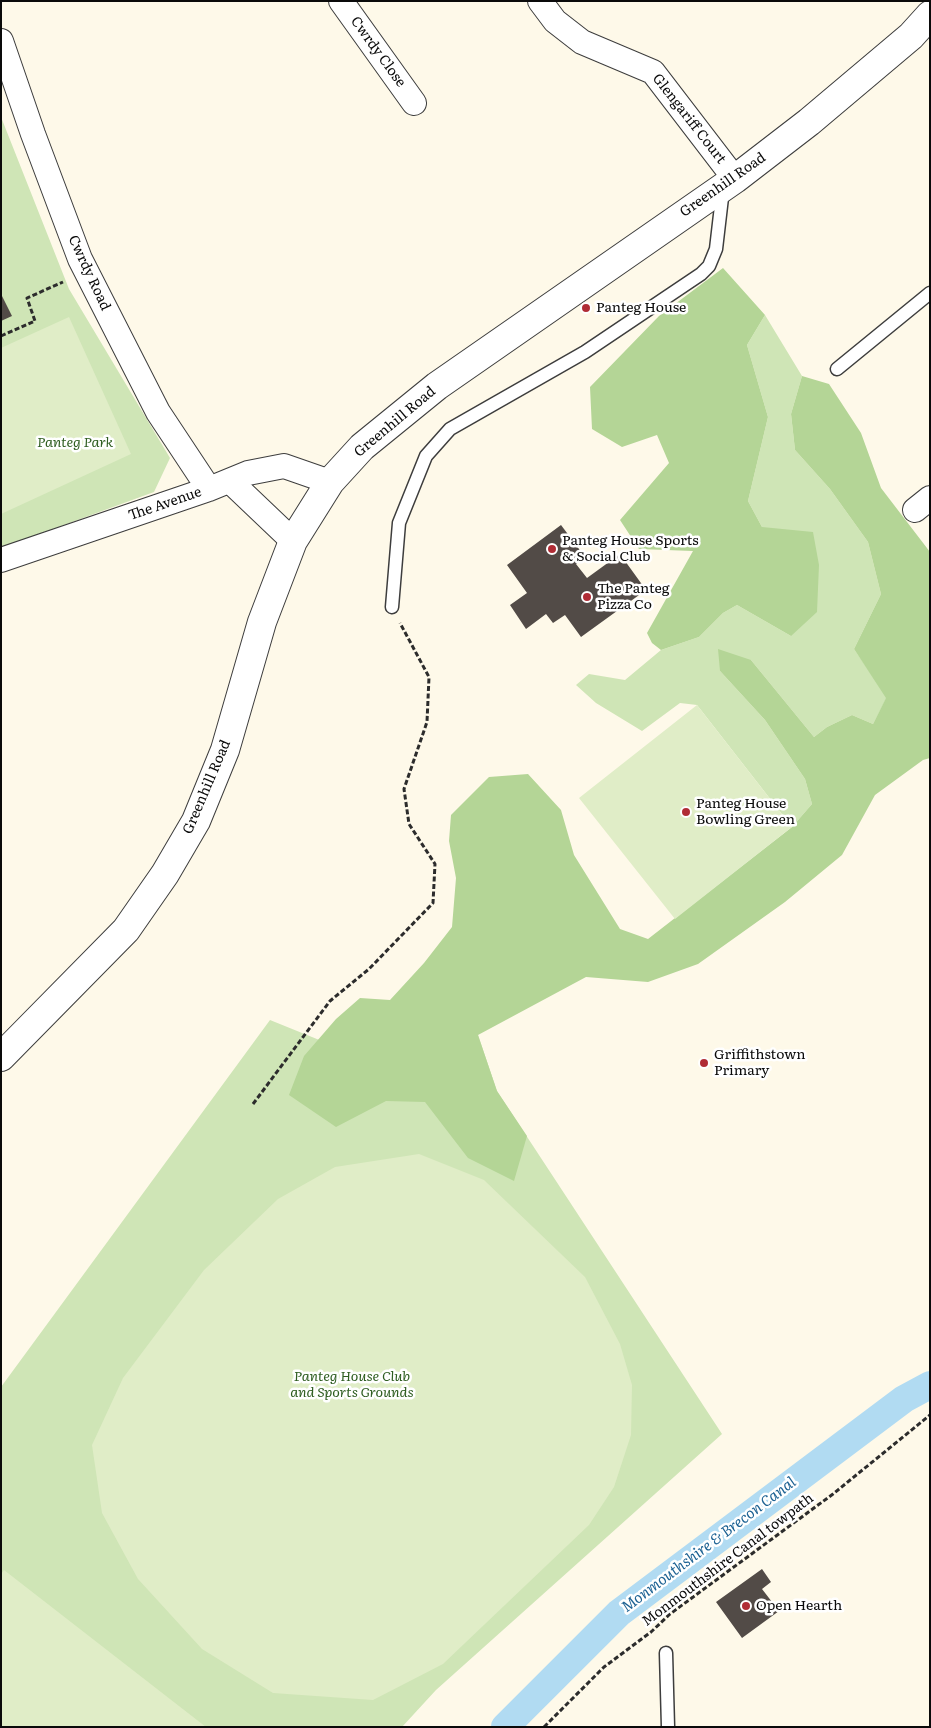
<!DOCTYPE html>
<style>
body{margin:0}
#map{position:relative;width:931px;height:1728px;overflow:hidden;background:#fef9e9;font-family:Literata,serif}
canvas{display:block}
.frame{position:absolute;inset:0;border:2px solid #0a0a0a;pointer-events:none}
</style>
<div id="map">
<canvas width="931" height="1728"></canvas>
<div class="frame"></div>
</div>
<script>
const g = document.querySelector('canvas').getContext('2d');
g.lineJoin = 'round';
function fillPath(path, color) {
  g.fillStyle = color;
  g.fill(path, 'evenodd');
}
function poly(rows) {
  const path = new Path2D();
  for (const r of rows) {
    path.moveTo(r[0], r[1]);
    for (let i = 2; i < r.length; i += 2) path.lineTo(r[i], r[i + 1]);
  }
  return path;
}
function strokePath(path, color, width, dash) {
  g.strokeStyle = color;
  g.lineWidth = width;
  g.lineCap = dash ? 'butt' : 'round';
  g.setLineDash(dash || []);
  g.stroke(path);
}
function write(font, color, halo, rows, align = 'center') {
  g.font = font + ' Literata,serif';
  g.lineWidth = 5;
  g.setLineDash([]);
  g.textBaseline = 'middle';
  g.strokeStyle = halo;
  g.fillStyle = color;
  for (const [text, x, y, turn = 0] of rows) {
    g.save();
    g.translate(x, y);
    g.rotate((+turn || 0) * Math.PI / 180);
    g.textAlign = isNaN(turn) ? turn : align;
    if (halo) g.strokeText(text, 0, 0);
    g.fillText(text, 0, 0);
    g.restore();
  }
}
const green = poly([
 [1,117,69,289,170,458,154,492,1,548],
 [765,315,802,376,791,414,795,450,830,489,868,542,881,594,854,649,887,697,873,724,852,715,827,727,814,737,751,660,720,671,765,720,805,779,812,804,792,827,697,705,680,703,642,731,596,703,576,685,589,674,625,680,661,650,699,637,723,613,737,605,791,636,762,527,748,501,768,417,747,345],
 [270,1020,386,1067,478,1035,497,1091,722,1434,436,1690,402,1727,1,1727,1,1387]
]);
const forest = poly([
 [723,268,765,315,747,345,768,417,748,501,762,527,813,532,819,565,817,612,791,636,737,605,723,613,699,637,661,650,652,643,647,633,693,551,639,549,620,520,669,463,657,435,622,447,592,429,590,387,659,316],
 [802,376,829,384,861,433,881,488,930,552,930,758,923,760,875,795,842,855,785,902,698,964,648,982,586,977,478,1035,497,1091,527,1136,514,1181,468,1158,425,1102,386,1101,336,1127,289,1095,304,1056,336,1019,360,998,390,1000,424,963,452,927,456,878,449,841,451,815,489,777,528,774,561,810,574,855,620,929,648,939,792,827,812,804,805,779,765,720,720,671,718,649,751,660,814,737,827,727,852,715,873,724,886,698,854,649,881,594,868,542,830,489,795,450,791,414]
]);
const pitch = poly([
 [69,317,131,454,1,514,1,348],
 [697,705,792,827,675,919,579,798],
 [419,1154,484,1180,585,1277,620,1344,632,1385,631,1435,614,1487,589,1525,443,1664,373,1700,273,1693,202,1649,138,1579,102,1513,92,1445,123,1378,204,1270,278,1199,335,1167],
 [4,1570,206,1727,1,1727,1,1574]
]);
const canal = poly([
 [505,1727,619,1613,904,1399,930,1385]
]);
const building = poly([
 [1,294,12,316,1,321],
 [561,525,585,557,576,564,587,578,620,554,646,590,581,637,565,615,553,623,546,614,526,629,510,605,527,593,507,565],
 [762,1569,771,1582,762,1589,779,1611,742,1638,716,1602]
]);
const path = poly([
 [1,336,35,321,27,298,63,282],
 [253,1104,330,1001,369,969,433,903,435,864,409,824,404,789,427,722,429,677,400,623],
 [544,1727,604,1667,651,1632,670,1614,833,1494,930,1415]
]);
const service = poly([
 [837,369,930,293],
 [392,607,399,523,426,456,450,429,585,352,701,274,709,266,716,249,723,189],
 [666,1653,668,1727]
]);
const minor = poly([
 [341,1,414,103],
 [540,1,555,21,582,42,653,72,735,179],
 [1,41,33,134,80,259,158,412,209,489],
 [230,481,293,541],
 [915,510,930,498],
 [1,560,209,489,248,473,284,466,330,482]
]);
const tertiary = poly([
 [1,1057,126,930,165,874,196,821,225,750,262,622,293,541,330,482,362,447,437,386,735,179,809,122,911,36,930,15]
]);
const markers = [
 [586,308,5,"#b02c35"],
 [552,549,5,"#b02c35"],
 [587,597,5,"#b02c35"],
 [686,812,5,"#b02c35"],
 [704,1063,5,"#b02c35"],
 [746,1606,5,"#b02c35"]
];
const streetNames = [
 ["Cwrdy Close",378,52,54],
 ["Glengariff Court",689,119,52],
 ["Greenhill Road",723,185,-35],
 ["Cwrdy Road",89,273,65],
 ["Greenhill Road",395,422,-40],
 ["The Avenue",165,504,-19],
 ["Greenhill Road",207,787,-67],
 ["Monmouthshire Canal towpath",728,1560,-37]
];
const poiNames = [
 ["Panteg House",596,308],
 ["Panteg House Sports",562,541],
 ["& Social Club",562,557],
 ["The Panteg",597,589],
 ["Pizza Co",597,605],
 ["Panteg House",696,804],
 ["Bowling Green",696,820],
 ["Griffithstown",714,1055],
 ["Primary",714,1071],
 ["Open Hearth",756,1606]
];
const parkNames = [
 ["Panteg Park",75,443],
 ["Panteg House Club",352,1377],
 ["and Sports Grounds",352,1393]
];
const waterNames = [
 ["Monmouthshire & Brecon Canal",709,1545,-37]
];
fillPath(green, '#cfe5b6');
fillPath(forest, '#b4d596');
fillPath(pitch, '#e0edc7');
strokePath(canal, '#b1dbf2', 28);
fillPath(building, '#524b47');
strokePath(service, '#3d3d3d', 15);
strokePath(minor, '#3d3d3d', 26);
strokePath(tertiary, '#3d3d3d', 30);
strokePath(path, '#2c2c2c', 3, [5, 2.5]);
strokePath(service, '#fff', 12);
strokePath(minor, '#fff', 24);
strokePath(tertiary, '#fff', 28);
for (const [x, y, r, color] of markers) {
  const dot = new Path2D();
  dot.arc(x, y, r, 0, 2 * Math.PI);
  g.fillStyle = color;
  g.fill(dot);
  strokePath(dot, '#fff', 2);
}
write('14px', '#0a0a0a', '#fff', streetNames);
write('14px', '#0a0a0a', '#fff', poiNames, 'left');
write('italic 14px', '#2e5d20', '#fff', parkNames);
write('italic 15px', '#1d6293', '#fff', waterNames);
</script>
